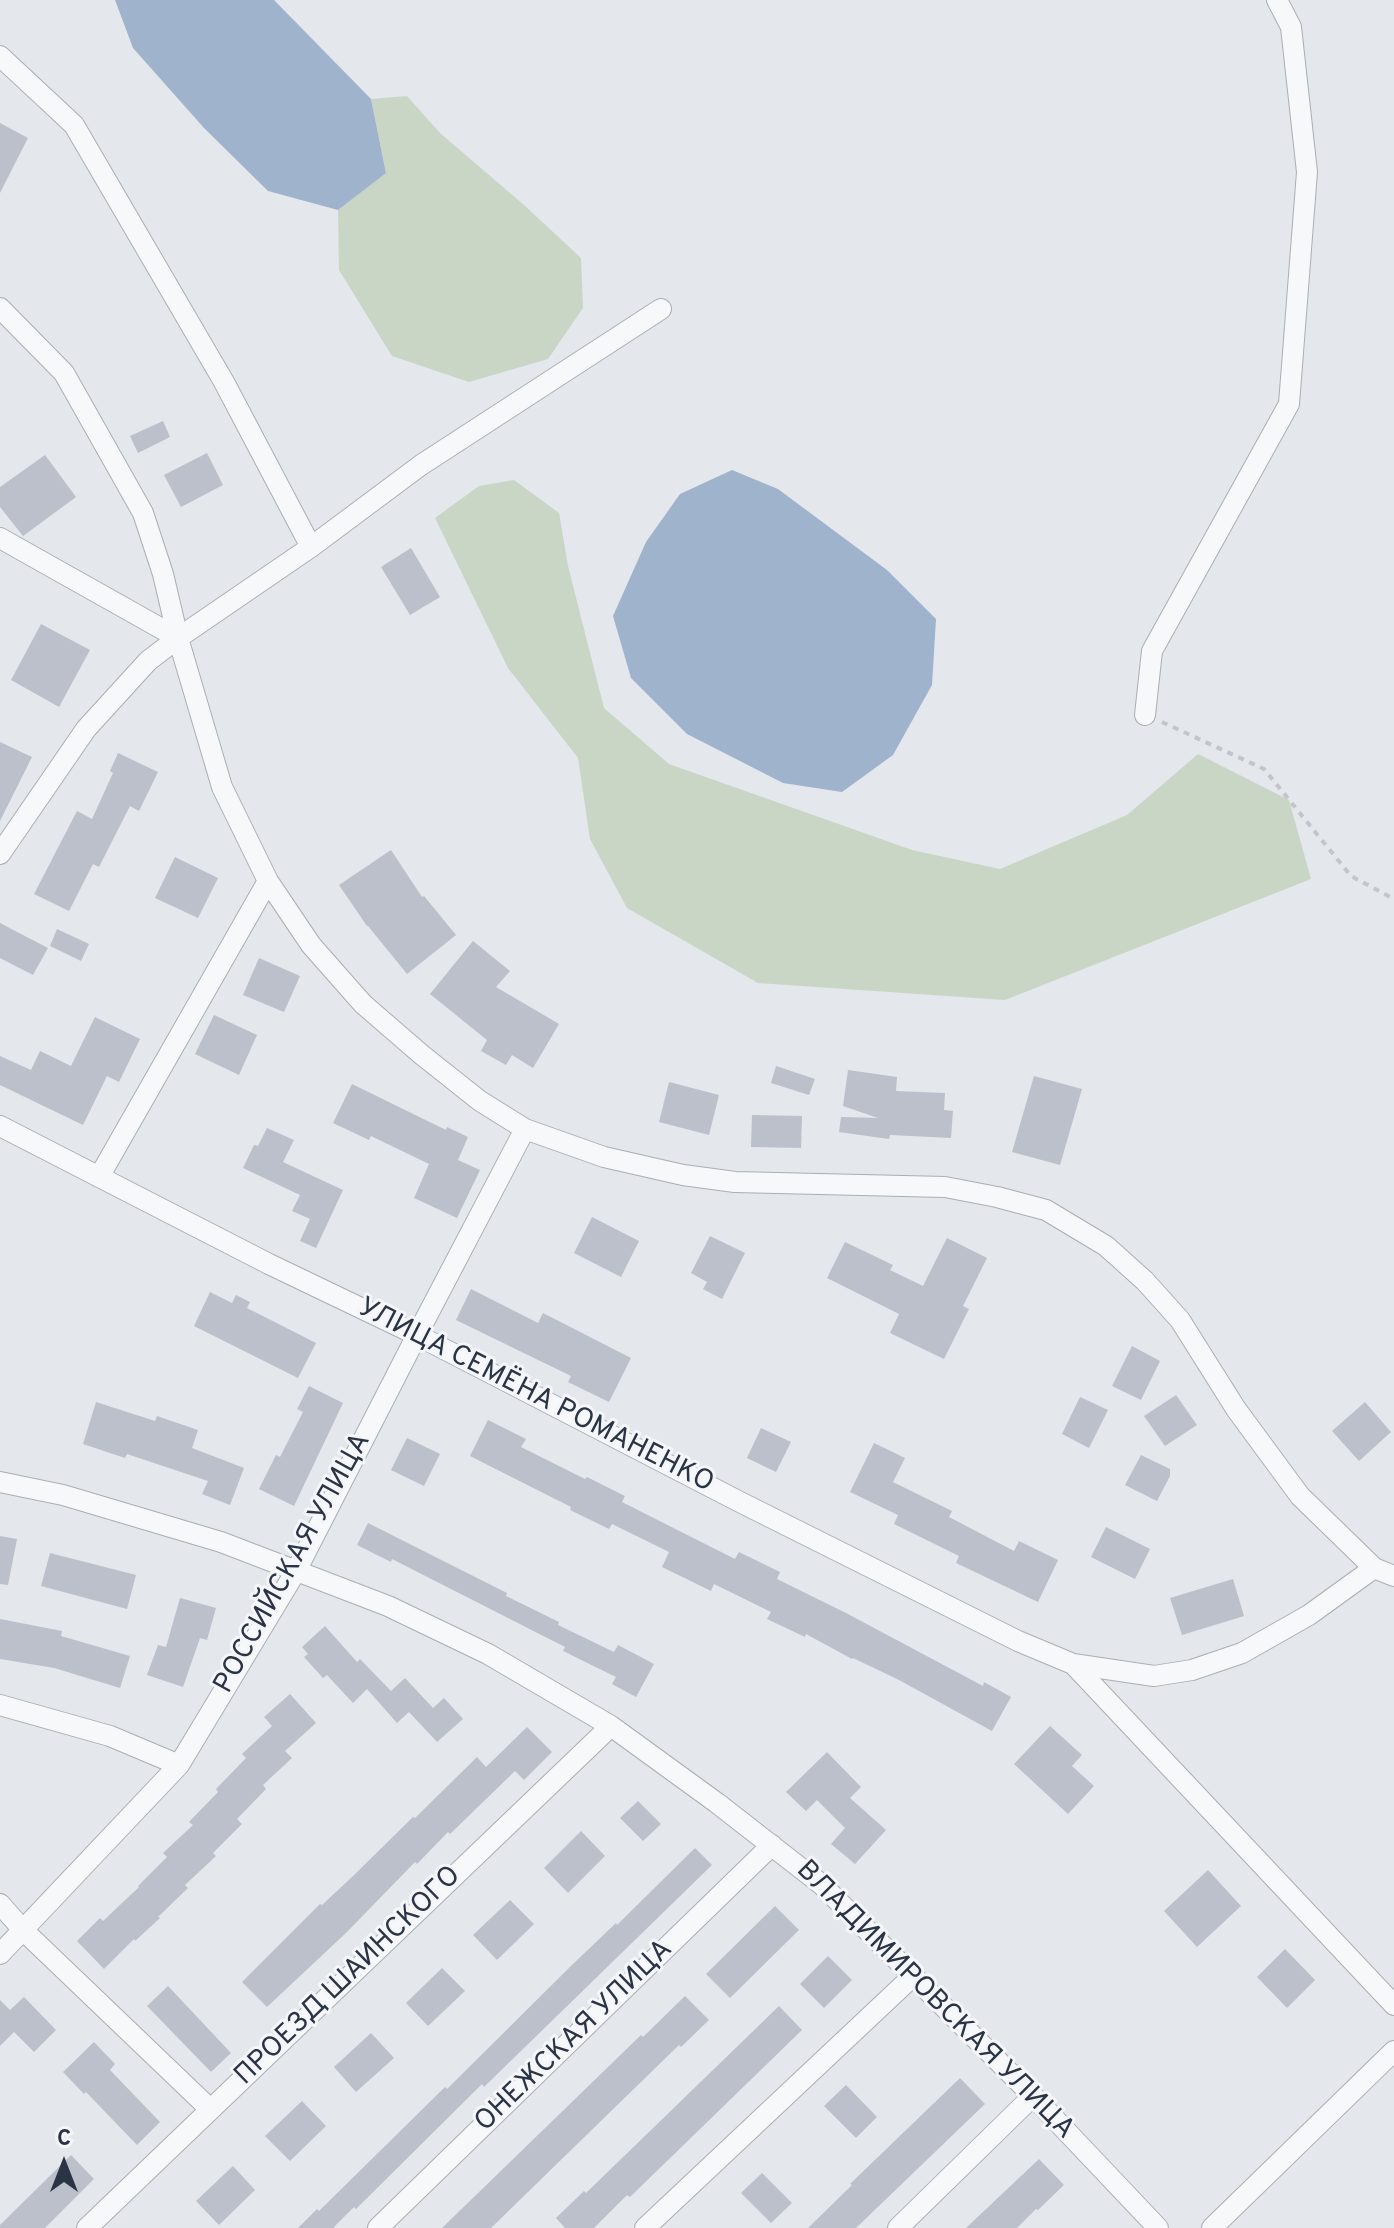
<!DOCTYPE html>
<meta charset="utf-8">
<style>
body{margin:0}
#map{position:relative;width:1394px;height:2228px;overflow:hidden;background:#e4e7ec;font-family:Overpass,sans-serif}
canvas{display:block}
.north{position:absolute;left:24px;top:2124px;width:80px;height:80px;-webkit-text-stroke:6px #f4f6f9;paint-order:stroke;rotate:0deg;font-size:22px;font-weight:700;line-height:32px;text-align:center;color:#2b3445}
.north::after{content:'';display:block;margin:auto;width:28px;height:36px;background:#2b3445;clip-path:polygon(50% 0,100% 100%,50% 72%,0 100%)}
</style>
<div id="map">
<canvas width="1394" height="2228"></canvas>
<div class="north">С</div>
</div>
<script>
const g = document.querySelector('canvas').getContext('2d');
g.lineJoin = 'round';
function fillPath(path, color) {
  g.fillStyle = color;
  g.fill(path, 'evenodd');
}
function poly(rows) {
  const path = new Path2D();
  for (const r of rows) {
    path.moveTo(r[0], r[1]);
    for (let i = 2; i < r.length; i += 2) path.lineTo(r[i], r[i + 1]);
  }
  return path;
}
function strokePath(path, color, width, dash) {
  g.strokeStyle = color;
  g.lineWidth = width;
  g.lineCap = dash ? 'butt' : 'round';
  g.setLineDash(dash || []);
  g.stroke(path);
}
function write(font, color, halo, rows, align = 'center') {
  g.font = font + ' Overpass,sans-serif';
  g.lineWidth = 6;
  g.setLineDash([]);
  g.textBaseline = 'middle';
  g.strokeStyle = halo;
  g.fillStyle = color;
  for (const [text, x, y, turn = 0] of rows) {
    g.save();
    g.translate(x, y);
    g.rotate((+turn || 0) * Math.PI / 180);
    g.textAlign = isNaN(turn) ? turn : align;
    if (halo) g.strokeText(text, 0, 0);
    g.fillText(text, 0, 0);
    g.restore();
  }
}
const green = poly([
 [407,96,440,133,524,205,581,258,583,308,548,359,469,382,392,356,339,270,338,210,386,172,371,99],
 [514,480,559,513,568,566,604,708,669,764,912,850,1000,869,1127,815,1198,754,1289,800,1311,879,1005,1000,758,983,627,908,590,839,578,758,508,668,435,518,479,486]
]);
const water = poly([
 [115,0,274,0,371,99,386,173,338,210,268,191,204,128,133,48],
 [732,470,778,489,887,570,936,619,932,685,893,755,842,792,783,783,687,734,631,678,613,616,646,542,680,494]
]);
const building = poly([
 [0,123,28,138,0,193],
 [163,421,170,437,138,453,130,436],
 [207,453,223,485,181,507,164,475],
 [45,455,76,497,23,536,0,507,0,487],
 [411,548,440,597,410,615,381,567],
 [41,624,90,650,59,707,11,680],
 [0,742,32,757,0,821],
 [118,753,158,772,139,811,130,806,99,867,93,864,69,911,34,894,77,811,92,819,113,773,110,771],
 [391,850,422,897,424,896,456,935,407,974,368,926,367,926,339,885],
 [175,857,218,878,198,918,155,898],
 [0,923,48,948,33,975,0,958],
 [57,929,89,944,81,961,50,946],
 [473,941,510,971,496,987,559,1024,533,1068,512,1055,506,1065,481,1051,487,1040,430,994],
 [259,958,300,976,284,1012,243,995],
 [214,1015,257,1035,239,1075,195,1054],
 [95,1017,140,1039,119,1082,107,1076,83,1125,0,1085,0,1056,31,1070,40,1051,71,1066],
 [776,1066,815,1079,809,1095,771,1083],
 [848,1070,897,1077,896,1091,945,1093,944,1110,953,1111,951,1138,890,1135,889,1139,839,1132,841,1117,878,1118,843,1106],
 [1034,1076,1082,1089,1060,1165,1012,1152],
 [669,1082,719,1095,709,1135,659,1122],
 [352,1084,446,1130,447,1127,468,1137,458,1160,480,1170,457,1218,414,1198,429,1164,371,1136,369,1140,333,1123],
 [752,1115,802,1116,801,1148,751,1147],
 [267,1128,294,1140,283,1162,343,1190,316,1248,300,1241,310,1219,292,1211,300,1195,243,1168,254,1145,258,1146],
 [592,1217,639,1241,621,1277,574,1253],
 [710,1236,745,1253,722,1299,703,1289,707,1282,691,1273],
 [947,1238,987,1258,963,1306,969,1309,944,1359,890,1333,899,1314,827,1278,845,1242,893,1265,890,1270,923,1286],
 [471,1289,538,1323,543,1313,631,1358,609,1402,568,1382,571,1376,456,1320],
 [210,1292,232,1303,236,1295,250,1302,247,1308,316,1343,298,1378,194,1326],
 [1132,1346,1160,1361,1141,1400,1112,1386],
 [309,1386,343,1403,294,1506,259,1489,276,1455,280,1457,303,1412,297,1409],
 [1176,1395,1197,1425,1165,1446,1144,1416],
 [1080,1397,1108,1410,1089,1448,1062,1434],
 [96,1402,155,1421,157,1416,198,1430,192,1448,244,1468,230,1505,202,1494,208,1481,127,1454,125,1458,83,1444],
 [1365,1402,1391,1432,1359,1461,1332,1431],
 [488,1420,526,1439,521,1447,585,1479,587,1477,625,1496,622,1502,735,1559,739,1552,780,1572,777,1579,846,1613,983,1686,984,1682,1011,1697,992,1731,899,1680,853,1658,852,1659,806,1634,805,1637,767,1619,771,1612,714,1584,711,1591,662,1567,669,1552,612,1524,609,1529,570,1510,571,1507,470,1456],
 [761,1428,791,1442,776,1472,747,1458],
 [407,1438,440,1454,424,1486,391,1470],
 [874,1443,905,1458,893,1482,952,1511,949,1517,1014,1551,1019,1541,1058,1560,1038,1602,956,1563,959,1556,894,1524,898,1515,850,1492],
 [1141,1455,1170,1469,1170,1476,1157,1501,1125,1485],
 [368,1523,507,1593,506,1596,559,1622,558,1625,614,1652,618,1645,654,1664,636,1697,612,1684,616,1677,563,1651,565,1647,392,1559,391,1562,357,1545],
 [1106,1527,1150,1549,1135,1579,1091,1557],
 [0,1536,17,1539,8,1585,0,1584],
 [50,1553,136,1575,127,1609,41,1586],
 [1233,1579,1244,1616,1182,1635,1170,1598],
 [180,1598,216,1608,207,1640,200,1638,183,1687,147,1675,158,1645,166,1647],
 [0,1619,62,1631,61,1636,130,1656,120,1688,54,1668,0,1659],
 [325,1626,357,1662,360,1659,391,1691,405,1678,433,1708,444,1698,463,1719,437,1742,409,1712,397,1723,367,1689,353,1703,327,1675,323,1678,304,1657,308,1654,302,1647],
 [290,1694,316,1723,285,1751,292,1758,263,1785,266,1789,237,1819,242,1824,213,1853,216,1856,185,1885,188,1888,158,1917,160,1918,135,1941,134,1939,104,1969,77,1941,100,1918,103,1921,139,1887,138,1886,167,1857,163,1853,193,1825,189,1822,218,1792,216,1789,246,1758,242,1754,272,1726,264,1717],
 [1050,1726,1082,1755,1072,1766,1094,1786,1068,1814,1014,1764],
 [527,1727,552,1752,524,1780,515,1771,450,1834,448,1832,417,1864,415,1862,347,1932,267,2007,242,1982,320,1904,322,1905,352,1877,413,1817,415,1818,477,1757,486,1767],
 [827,1752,861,1787,850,1798,886,1830,855,1864,831,1844,845,1828,817,1800,806,1811,786,1792],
 [638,1801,661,1824,643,1841,620,1818],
 [581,1831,605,1856,568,1893,544,1868],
 [695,1848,712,1865,484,2087,482,2084,356,2209,354,2207,334,2227,335,2228,298,2228,317,2209,319,2211,445,2087,447,2089,573,1964,616,1923,617,1925],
 [1208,1870,1241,1906,1197,1947,1164,1911],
 [510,1900,534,1924,497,1960,473,1935],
 [775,1906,799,1930,730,1998,706,1974],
 [1285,1949,1315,1980,1287,2008,1257,1977],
 [828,1956,852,1980,824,2008,800,1984],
 [442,1968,465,1991,428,2026,406,2003],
 [168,1986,231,2053,211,2072,147,2006],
 [685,1996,709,2020,681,2047,679,2045,491,2228,442,2228,641,2035,643,2037],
 [24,1997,56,2030,34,2052,14,2032,0,2046,0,2000,10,2010],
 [779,2006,802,2030,630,2197,627,2195,594,2228,565,2228,556,2218,584,2191,586,2193],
 [371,2033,394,2058,356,2092,334,2067],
 [94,2042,115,2064,110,2070,160,2122,137,2145,86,2092,84,2094,63,2072],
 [960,2078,985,2104,856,2228,808,2228,852,2185,850,2184],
 [846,2085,877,2117,856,2138,824,2106],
 [302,2101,326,2126,290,2161,265,2136],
 [71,2155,94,2179,45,2228,0,2228,0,2225],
 [1039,2159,1064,2185,1038,2210,1036,2209,1017,2228,966,2228],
 [233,2166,255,2190,219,2225,196,2201],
 [762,2173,792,2203,771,2223,741,2193]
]);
const path = poly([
 [1162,722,1264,769,1351,876,1394,899]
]);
const minor = poly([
 [0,56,74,125,224,382,311,547],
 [0,308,64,373,143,513,163,574,178,638,222,787,268,881,311,945,363,1004,422,1055,480,1101,525,1129,604,1157,683,1175,735,1182,945,1187,997,1197,1046,1210,1106,1246,1145,1281,1180,1320,1236,1409,1300,1496,1374,1568,1394,1576],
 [0,538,178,638],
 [1145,715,1152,651,1289,404,1307,172,1291,27,1277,0],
 [0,854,86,729,148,661,178,638,311,547,421,465,661,309],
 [0,1126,269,1264,417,1335,740,1502,1018,1641,1073,1664,1154,1676,1192,1670,1242,1653,1309,1615,1374,1568],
 [99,1177,268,881],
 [0,1482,63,1495,221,1542,388,1606,488,1654,611,1726,717,1803,821,1884,1033,2096,1158,2228],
 [1073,1664,1394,2005],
 [0,1705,110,1736,179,1765],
 [0,1904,24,1931,210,2109],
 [0,1954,179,1765,296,1571,417,1335,525,1129],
 [87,2228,611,1726],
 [378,2228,772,1845],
 [645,2228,913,1976],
 [898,2228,1033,2096],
 [1212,2228,1394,2051]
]);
const streetNames = [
 ["УЛИЦА СЕМЁНА РОМАНЕНКО",535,1397,27],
 ["РОССИЙСКАЯ УЛИЦА",294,1564,-61],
 ["ПРОЕЗД ШАИНСКОГО",349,1977,-44],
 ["ВЛАДИМИРОВСКАЯ УЛИЦА",934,2001,45],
 ["ОНЕЖСКАЯ УЛИЦА",575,2037,-44]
];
fillPath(green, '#c9d6c5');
fillPath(water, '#9fb4cc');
fillPath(building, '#bbc0ca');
strokePath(minor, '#a9aeb7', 22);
strokePath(path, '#c2c5cb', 4, [6, 6]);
strokePath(minor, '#f7f8fa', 20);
write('28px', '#2b3445', '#f4f6f9', streetNames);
</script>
